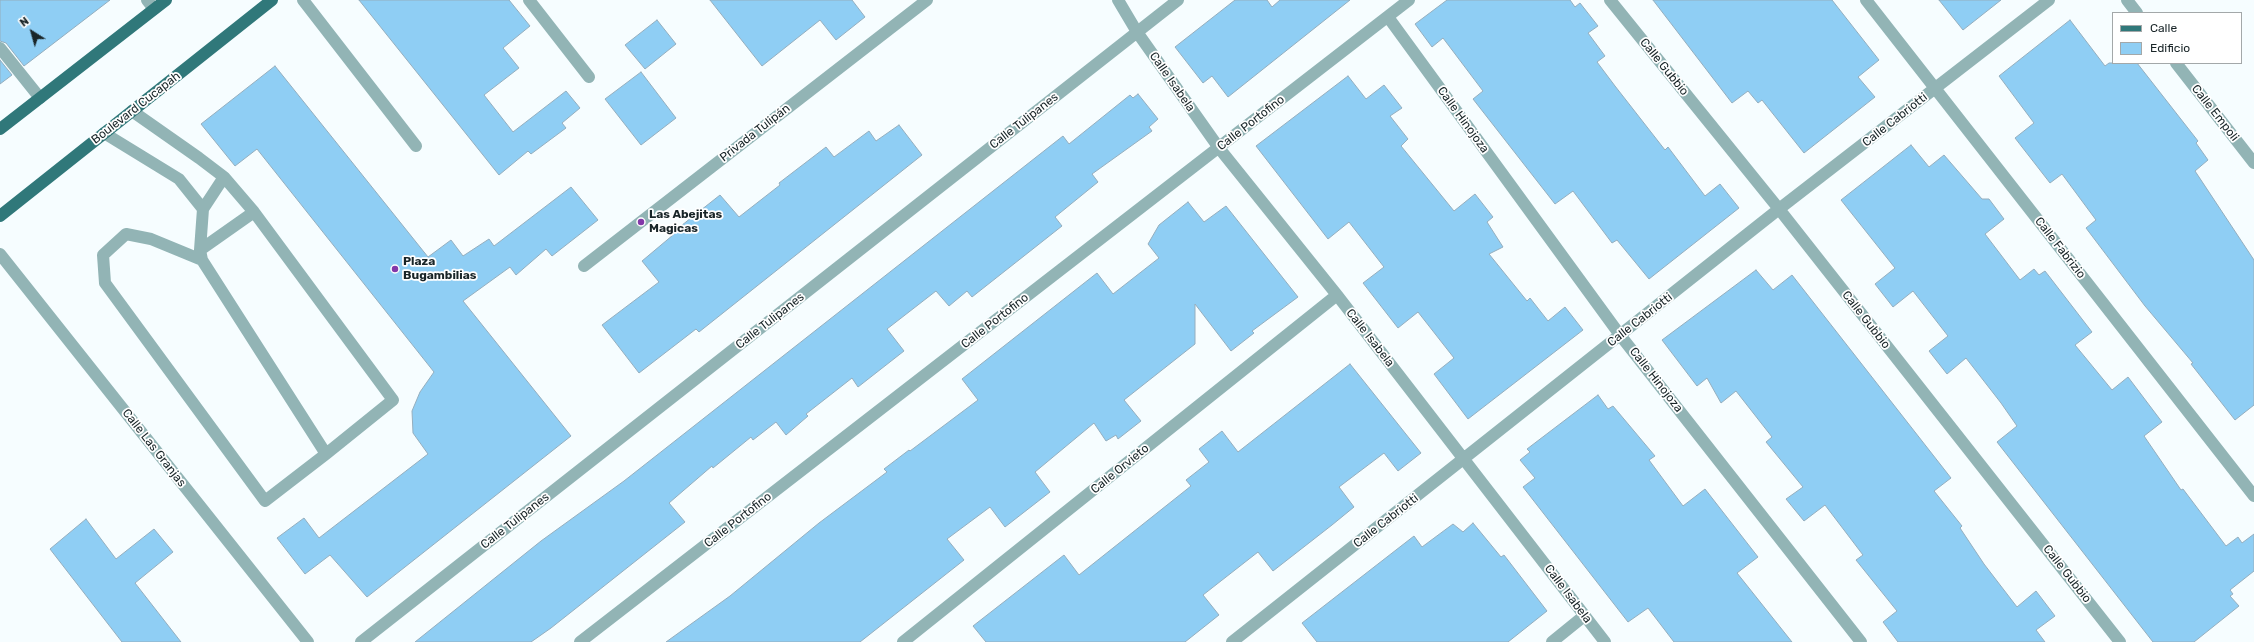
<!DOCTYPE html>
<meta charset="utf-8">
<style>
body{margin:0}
#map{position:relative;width:2254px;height:642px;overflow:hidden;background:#f6fdff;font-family:Rubik,sans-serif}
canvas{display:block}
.legend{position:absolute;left:2112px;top:12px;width:130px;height:52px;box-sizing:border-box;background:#fff;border:1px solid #a3a8a9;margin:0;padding:5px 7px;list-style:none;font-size:12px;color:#192528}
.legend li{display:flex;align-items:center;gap:8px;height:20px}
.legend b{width:20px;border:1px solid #a3a8a9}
.north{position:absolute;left:12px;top:12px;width:40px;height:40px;-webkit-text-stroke:3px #fff;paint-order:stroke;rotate:323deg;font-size:11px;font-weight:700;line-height:16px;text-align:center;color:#192528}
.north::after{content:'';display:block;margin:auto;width:14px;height:18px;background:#192528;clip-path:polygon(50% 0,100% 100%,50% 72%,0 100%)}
</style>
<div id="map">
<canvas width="2254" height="642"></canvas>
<ul class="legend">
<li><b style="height:5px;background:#30787a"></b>Calle</li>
<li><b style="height:11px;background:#8fcef4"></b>Edificio</li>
</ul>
<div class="north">N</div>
</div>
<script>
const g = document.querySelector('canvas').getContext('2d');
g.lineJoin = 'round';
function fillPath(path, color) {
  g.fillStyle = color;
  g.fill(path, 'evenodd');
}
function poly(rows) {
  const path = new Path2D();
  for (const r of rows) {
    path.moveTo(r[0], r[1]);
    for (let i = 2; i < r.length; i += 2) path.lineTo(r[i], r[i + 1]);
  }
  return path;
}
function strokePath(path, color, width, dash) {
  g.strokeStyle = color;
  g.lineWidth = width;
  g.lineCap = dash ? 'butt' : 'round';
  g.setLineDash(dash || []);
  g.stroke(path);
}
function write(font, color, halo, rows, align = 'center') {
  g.font = font + ' Rubik,sans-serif';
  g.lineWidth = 3.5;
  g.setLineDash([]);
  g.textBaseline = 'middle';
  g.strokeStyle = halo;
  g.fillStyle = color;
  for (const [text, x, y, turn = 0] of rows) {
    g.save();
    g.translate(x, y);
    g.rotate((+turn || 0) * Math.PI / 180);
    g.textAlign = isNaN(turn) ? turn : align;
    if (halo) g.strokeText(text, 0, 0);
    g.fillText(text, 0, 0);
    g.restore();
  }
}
const building = poly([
 [0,0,110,0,24,66,6,43,0,41,0,0],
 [359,0,509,0,530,26,503,48,519,68,484,95,513,132,566,91,580,108,562,123,566,128,531,154,528,151,499,175,359,0],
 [710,0,852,0,865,17,836,40,820,20,762,66,710,0],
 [1235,0,1267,0,1272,7,1280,0,1350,0,1228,97,1212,76,1203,83,1175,47,1235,0],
 [1447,0,1570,0,1575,7,1580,3,1598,26,1588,33,1605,56,1597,62,1615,86,1665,150,1668,147,1705,196,1720,184,1739,208,1649,279,1617,240,1612,243,1573,191,1555,204,1473,99,1483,91,1443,38,1432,47,1415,24,1447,0],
 [1653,0,1832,0,1879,60,1858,77,1875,97,1804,153,1762,100,1758,103,1748,91,1732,103,1653,0],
 [1939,0,2001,0,1963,30,1939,0],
 [657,20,676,44,645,69,625,45,657,20],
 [2070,20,2105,66,2109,63,2137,63,2198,141,2196,143,2208,160,2195,171,2254,260,2254,405,2235,420,2191,364,2193,363,2145,306,2086,228,2096,220,2062,174,2050,183,2015,138,2034,123,1999,76,2070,20],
 [0,60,12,75,0,84,0,60],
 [275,66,428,257,451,240,463,256,489,239,494,246,571,187,598,220,552,256,546,249,516,275,510,267,463,301,571,436,367,597,330,555,305,574,277,538,304,518,319,538,428,454,413,433,412,411,420,392,434,372,257,149,235,166,201,124,275,66],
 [641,72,676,118,641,145,605,99,641,72],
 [1348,76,1366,99,1384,85,1402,108,1390,116,1408,139,1401,146,1454,211,1475,194,1493,217,1487,222,1503,247,1489,254,1527,301,1530,298,1548,321,1565,307,1583,330,1468,419,1434,374,1454,358,1418,312,1398,328,1363,283,1384,267,1349,222,1328,239,1256,146,1348,76],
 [1138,94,1158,119,1149,127,1152,131,1092,174,1098,182,1055,217,1062,226,972,297,967,291,949,306,936,291,887,329,904,351,858,387,852,378,806,414,808,416,786,435,776,422,753,440,751,437,713,468,712,466,669,503,685,522,551,628,531,642,415,642,541,541,624,481,1063,136,1069,144,1130,95,1133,98,1138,94],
 [899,125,922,155,699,332,696,329,639,373,602,325,659,282,642,261,673,235,672,233,720,195,739,217,780,185,779,183,826,147,834,157,869,131,876,141,899,125],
 [1911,145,1929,167,1944,155,1982,199,1989,199,2004,219,1985,234,2020,280,2034,269,2039,275,2045,271,2092,332,2075,345,2112,390,2128,377,2162,422,2144,436,2181,490,2183,489,2226,546,2238,537,2242,543,2254,534,2254,571,2230,590,2233,594,2230,596,2239,606,2194,642,2153,642,1997,442,2017,426,2001,403,1966,358,1947,374,1929,351,1948,336,1913,291,1893,307,1875,284,1895,268,1841,200,1911,145],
 [1188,202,1204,222,1226,206,1298,297,1252,331,1254,333,1231,351,1195,304,1195,344,1124,400,1141,421,1118,439,1116,435,1106,441,1094,423,1035,472,1050,492,1005,527,990,507,947,539,964,560,860,642,666,642,730,596,819,523,887,472,884,469,909,450,910,451,978,400,962,379,1097,273,1113,294,1159,258,1148,244,1159,225,1188,202],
 [1756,270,1773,290,1792,275,1951,478,1934,491,1962,526,1960,528,1984,564,2017,607,2036,591,2055,616,2036,630,2045,642,1898,642,1883,622,1897,611,1856,560,1863,555,1825,505,1804,521,1786,499,1803,487,1766,442,1772,437,1736,391,1721,403,1707,378,1697,386,1662,340,1756,270],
 [1350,364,1421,453,1398,471,1384,453,1339,487,1354,507,1332,525,1273,571,1258,552,1203,595,1219,615,1185,642,986,642,973,626,1064,555,1079,575,1191,486,1186,480,1209,462,1199,449,1222,431,1238,452,1350,364],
 [1598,395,1608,409,1613,406,1655,456,1649,460,1683,506,1705,489,1758,557,1737,573,1792,642,1674,642,1648,608,1628,622,1523,487,1535,478,1520,460,1530,452,1527,449,1598,395],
 [86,519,116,559,154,529,173,552,135,583,181,642,122,642,50,549,86,519],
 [1473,523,1501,557,1504,555,1547,611,1508,642,1317,642,1302,623,1414,536,1422,547,1453,524,1463,532,1473,523]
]);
const minor = poly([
 [147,0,154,9],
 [303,0,416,146],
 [529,0,589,77],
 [1118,0,1137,32,1219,148,1337,295,1605,642],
 [1610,0,1779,209,2120,642],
 [1866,0,2254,496],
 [2127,0,2137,13],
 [1388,17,1620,335,1861,642],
 [0,48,40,98],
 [2176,63,2254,163],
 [132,111,199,158,224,177,254,212],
 [104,133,179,179,203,209,200,250],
 [203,209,224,177],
 [0,254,308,642],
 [202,260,151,239,126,234,103,255,105,283,265,501,326,454,393,400,254,212,200,250,202,260,326,454],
 [584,266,927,0],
 [361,642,1178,0],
 [580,642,1409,0],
 [903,642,1337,295],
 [1232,642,1779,209,2049,0],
 [1552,642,1584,616]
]);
const major = poly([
 [0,129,166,0],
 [0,216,272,0]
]);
const markers = [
 [641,222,4,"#8338a9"],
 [395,269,4,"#8338a9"]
];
const streetNames = [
 ["Calle Gubbio",1664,67,51],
 ["Calle Isabela",1172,82,55],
 ["Boulevard Cucapah",136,108,-38],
 ["Calle Empoli",2215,113,52],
 ["Calle Hinojoza",1463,120,54],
 ["Calle Cabriotti",1895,120,-38],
 ["Calle Tulipanes",1024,121,-38],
 ["Calle Portofino",1251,123,-38],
 ["Privada Tulipán",755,133,-38],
 ["Calle Fabrizio",2060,248,52],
 ["Calle Cabriotti",1640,320,-38],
 ["Calle Gubbio",1866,320,52],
 ["Calle Tulipanes",770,321,-38],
 ["Calle Portofino",995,321,-38],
 ["Calle Isabela",1370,338,52],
 ["Calle Hinojoza",1656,380,52],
 ["Calle Las Granjas",154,448,52],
 ["Calle Orvieto",1120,469,-39],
 ["Calle Portofino",738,520,-38],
 ["Calle Tulipanes",515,521,-38],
 ["Calle Cabriotti",1386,521,-38],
 ["Calle Gubbio",2067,574,52],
 ["Calle Isabela",1568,594,53]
];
const poiNames = [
 ["Las Abejitas",649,215],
 ["Magicas",649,229],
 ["Plaza",403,262],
 ["Bugambilias",403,276]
];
fillPath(building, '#8fcef4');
strokePath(building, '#94aebe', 1);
strokePath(minor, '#92b4b5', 12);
strokePath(major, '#30787a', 12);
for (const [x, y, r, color] of markers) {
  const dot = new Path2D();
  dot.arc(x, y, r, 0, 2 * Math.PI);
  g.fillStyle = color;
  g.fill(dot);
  strokePath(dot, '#fff', 1.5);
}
write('12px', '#192528', '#fff', streetNames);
write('bold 12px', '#192528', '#fff', poiNames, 'left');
</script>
